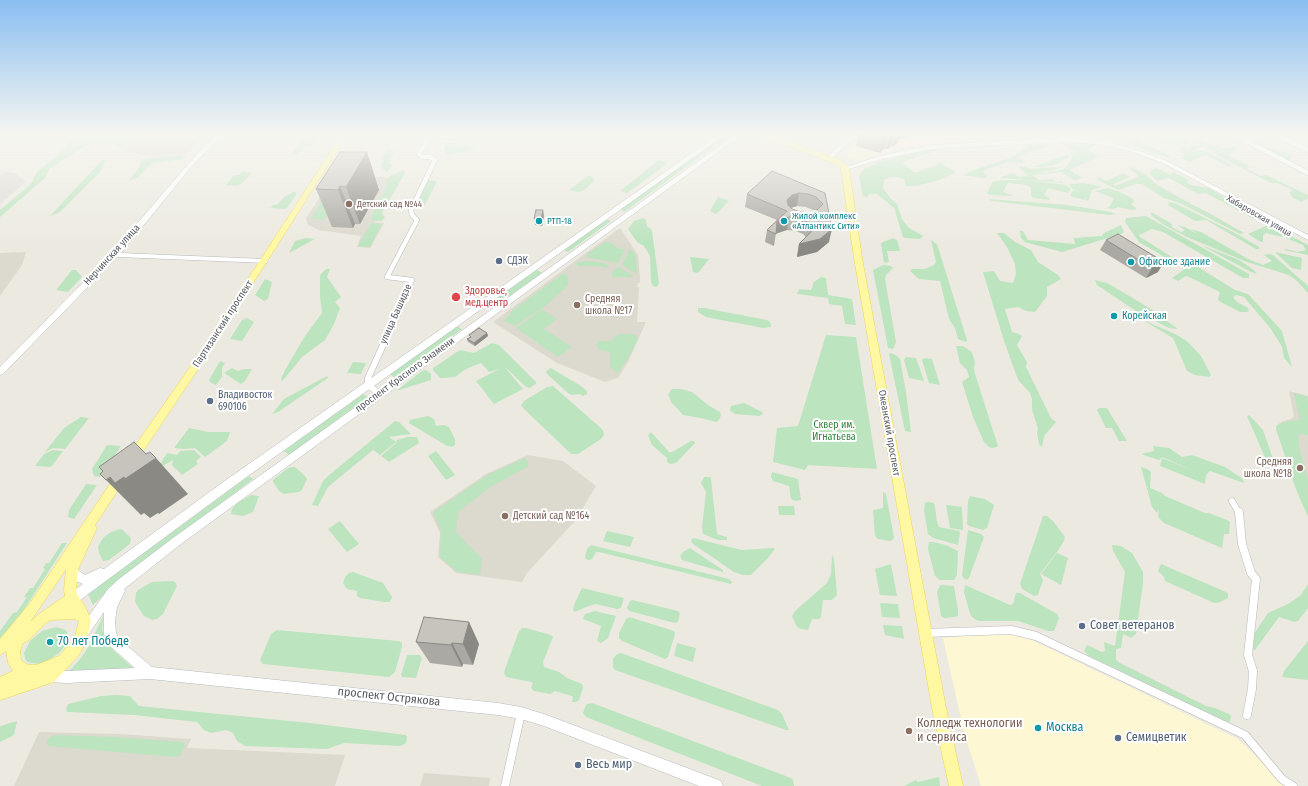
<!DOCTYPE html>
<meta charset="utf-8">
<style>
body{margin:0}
canvas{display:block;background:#eceae0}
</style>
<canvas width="1308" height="786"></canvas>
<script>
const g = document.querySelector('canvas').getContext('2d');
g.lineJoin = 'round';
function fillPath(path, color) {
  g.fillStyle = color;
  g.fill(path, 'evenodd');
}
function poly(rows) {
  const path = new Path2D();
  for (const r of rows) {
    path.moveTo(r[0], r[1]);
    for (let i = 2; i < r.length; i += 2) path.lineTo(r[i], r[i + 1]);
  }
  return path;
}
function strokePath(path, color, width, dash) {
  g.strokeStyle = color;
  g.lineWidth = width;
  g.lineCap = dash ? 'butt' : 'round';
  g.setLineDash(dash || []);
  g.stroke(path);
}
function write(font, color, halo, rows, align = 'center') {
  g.font = font + ' "Fira Sans Condensed",sans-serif';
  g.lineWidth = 4;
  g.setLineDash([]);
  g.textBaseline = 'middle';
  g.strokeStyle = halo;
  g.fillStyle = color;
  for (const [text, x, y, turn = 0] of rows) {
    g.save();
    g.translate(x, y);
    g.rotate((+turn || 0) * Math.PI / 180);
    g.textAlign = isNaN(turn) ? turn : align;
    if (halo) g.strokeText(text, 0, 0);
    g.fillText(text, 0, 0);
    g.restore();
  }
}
const commercial = poly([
 [865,134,968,134,965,141,909,146,861,160,851,159,848,157,846,152],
 [1013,631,1238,739,1286,786,981,786,964,732,943,638]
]);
const industrial = poly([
 [6,172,15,173,26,182,0,204,0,176]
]);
const education = poly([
 [51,134,204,134,187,154,148,157,121,149,112,144,93,140,44,140],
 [366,176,398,178,374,222,384,223,370,248,357,247,361,236,319,230,308,225,306,218,324,191],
 [620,228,638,255,640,278,640,283,638,283,637,287,639,287,637,322,646,322,629,360,618,378,605,382,557,363,493,322],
 [26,252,22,265,0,296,0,253],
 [1289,391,1308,396,1308,511,1277,425,1283,421,1291,419,1294,416],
 [528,455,563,461,596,486,575,521,527,573,522,582,456,573,438,557,440,533,430,512,486,474],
 [39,732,119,734,191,739,187,748,345,755,335,786,14,786],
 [424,773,490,778,489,786,420,786]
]);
const green = poly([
 [77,134,137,134,125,146,121,148,107,141,86,145,49,169,45,178,0,217,0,210,31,184,37,172,62,151,71,139],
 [308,134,320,134,311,146,304,147,297,154,293,154,293,151],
 [727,134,730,135,624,212,619,209],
 [1027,134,1065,134,1058,138,1039,139],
 [1080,134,1117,134,1122,136,1131,136,1172,157,1169,158,1116,139,1100,137,1077,136],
 [1149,134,1157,134,1195,152,1199,150,1210,153,1233,166,1228,166,1206,155,1189,162,1181,158,1184,156,1181,151,1183,149,1174,144,1170,145],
 [1159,134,1178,134,1189,139,1191,142,1185,145,1181,144],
 [1180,134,1185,134,1201,141,1224,148,1234,146,1239,149,1230,154,1217,149,1249,166,1247,169,1261,176,1266,175,1308,195,1308,198,1302,202,1293,198,1289,192,1293,190,1278,183,1271,183,1213,153,1214,151,1206,148,1208,146,1206,145,1194,151,1188,148,1200,142],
 [1261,134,1271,134,1283,140,1284,142,1263,138,1264,146,1290,154,1291,162,1248,139],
 [1070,141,1099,143,1088,150,1098,157,1069,170,1081,177,1078,180,1073,180,1062,172,1032,175,1039,180,1052,179,1055,182,1062,181,1064,183,1003,178,1001,177,1013,173,1018,177,1028,176,1019,167,1020,166,1026,166,1030,169,1055,167,1058,169,1041,172,1042,173,1062,170,1066,167,1074,154,1073,150,1063,144,1064,142],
 [1051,142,1052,144,1018,157,1025,163,1008,162,987,169,983,172,988,176,984,178,963,175,971,171,1010,158,1020,152,1032,143],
 [446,143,454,143,474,147,471,150,448,155,445,152,444,146],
 [389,149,393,151,394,153,389,162,392,166,387,172,383,169,381,165,385,151],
 [937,149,938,150,903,162,902,163,914,172,917,172,941,163,956,172,940,180,916,186,906,186,904,179,897,177,890,177,884,180,883,188,890,198,897,204,902,219,909,228,923,236,920,239,905,238,903,237,894,208,877,194,869,194,867,197,863,196,859,176,864,169,877,163,918,152],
 [1068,154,1069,157,1057,164,1042,167,1029,167,1036,166],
 [179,155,186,156,182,159,152,163,137,178,129,180,139,168,141,161,144,159],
 [102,160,106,160,100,172,60,212,50,216],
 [659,160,668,163,627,193,620,191],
 [1132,167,1145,174,1156,184,1191,204,1207,212,1244,233,1240,234,1182,204,1164,198,1142,184,1136,184,1118,190,1096,179,1099,177,1106,181,1124,173,1130,177,1113,184,1115,186,1138,177,1138,175,1130,169],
 [1157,168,1169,174,1175,173,1189,180,1186,182,1191,185,1209,188,1260,220,1256,220,1206,193,1198,194,1169,178,1157,181,1150,174,1151,170],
 [402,171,404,171,405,173,382,213,385,218,382,221,373,221,371,219,371,216,386,188,387,180,390,176],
 [242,172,252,173,241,184,236,186,226,185,234,175,239,175],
 [589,175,594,179,594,181,583,191,578,192,569,190],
 [428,180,437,181,425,205,415,204],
 [1007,180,1027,180,1066,185,1071,189,1068,193,1048,188,1044,195,1050,198,1049,200,1033,198,1031,195,1031,188,1027,185,1008,183,1003,192,1014,196,989,195,987,193,993,181],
 [1082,183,1101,186,1101,187,1092,190,1088,201,1085,200,1087,194,1084,200,1070,196,1073,190,1083,192,1072,189,1069,184],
 [1108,188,1120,192,1133,199,1134,202,1131,204,1137,209,1132,210,1118,207,1113,209,1108,208,1110,206,1114,198,1095,191],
 [293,192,296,192,296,195,286,209,271,208,273,205,278,204,283,198],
 [326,193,339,194,324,220,311,219],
 [718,197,729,201,716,214,710,211],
 [988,199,1068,205,1111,212,1116,214,1110,215,992,201],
 [1169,202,1175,203,1237,234,1259,247,1259,249,1256,249,1206,220,1195,221,1168,205],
 [1151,212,1172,224,1172,227,1181,232,1185,230,1177,225,1185,227,1199,235,1190,229,1201,232,1248,259,1263,265,1272,261,1264,255,1270,254,1273,255,1308,286,1308,293,1297,281,1289,275,1247,262,1187,237,1164,225,1151,215],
 [1146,216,1249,274,1249,278,1243,278,1163,232,1152,229,1139,235,1140,237,1175,259,1187,260,1235,290,1248,294,1282,331,1292,367,1284,358,1282,347,1271,329,1244,297,1236,295,1233,297,1237,302,1248,308,1249,311,1247,312,1240,312,1219,301,1218,299,1220,293,1218,291,1189,277,1186,276,1178,281,1172,278,1185,269,1139,242,1125,222,1126,218],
 [643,218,646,220,647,226,652,230,659,284,656,287,653,286,651,282,650,256,644,246,637,242,628,229,634,221],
 [606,219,611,221,568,252,564,250],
 [371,223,382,224,370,247,358,246],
 [1121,225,1124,233,1062,252,1025,242,1021,238,1020,231,1023,231,1028,240,1075,244,1074,238,1102,236,1104,233],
 [1268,225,1272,226,1308,245,1308,255,1284,250,1286,249,1297,252,1306,250,1303,245,1286,238,1266,233,1263,235,1263,242,1261,242,1248,234],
 [997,233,1004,233,1015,242,1031,250,1038,262,1058,275,1061,279,1047,287,1047,296,1035,312,1026,311,1018,307,1005,309,1012,332,1019,334,1022,336,1017,345,1027,362,1026,367,1051,418,1056,422,1044,436,1042,447,1039,444,1037,433,1038,428,1032,410,1032,399,1030,393,1019,381,1017,377,1004,341,983,272,994,271,1000,281,1013,283,1016,274,1015,264,1007,247],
 [306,238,315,239,289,253,295,241],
 [893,238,897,240,900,251,887,251,889,262,884,263,881,243],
 [931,240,937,244,967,340,966,342,958,339,955,328,949,319,940,281,919,279,910,271,912,269,925,269,934,265,936,262],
 [605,242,610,242,617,248,625,250,618,263,586,257,590,252],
 [1201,245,1239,260,1254,270,1257,274,1251,272],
 [630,249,636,255,637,274,622,265],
 [1275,252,1302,258,1301,270,1292,268],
 [690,257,709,259,698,273,693,272],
 [583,261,599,262,609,265,606,268,600,266,577,266,577,263],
 [883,265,891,266,893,268,886,275,885,279,896,342,893,349,888,348,873,270],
 [618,267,632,275,632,277,612,277,612,272],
 [326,269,330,269,327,277,341,297,335,302,340,308,334,324,325,340,302,357,285,378,282,381,281,379,285,370,305,336,322,313,320,297,320,275],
 [72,270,76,270,82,277,68,292,56,290],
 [537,270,542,273,492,308,487,305],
 [562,274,565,274,568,277,568,285,548,304,515,326,504,321,512,311],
 [821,277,826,278,828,295,852,299,856,325,845,324,842,306,829,304,828,298,797,294,799,289,811,290,814,282],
 [265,279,272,282,268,299,264,301,255,295],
 [1095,280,1107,283,1126,294,1151,309,1178,329,1169,328,1136,311,1097,285],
 [698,308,704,308,767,320,770,322,771,327,763,328,706,317,698,312],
 [542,309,557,319,544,329,572,347,558,357,516,328],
 [247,318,254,322,242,341,230,339,242,320],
 [1141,319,1175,334,1187,341,1201,356,1211,375,1209,377,1195,375,1187,371,1173,338],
 [457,326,462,329,395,378,390,374],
 [620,334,634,334,638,339,627,360,618,373,610,367,610,352,600,350,596,345,599,341,611,341,614,337],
 [826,335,856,337,877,469,808,465,805,470,773,462,777,428,798,426],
 [492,343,499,345,536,382,536,384,529,388,526,387,504,366,523,389,494,404,476,381,499,369,489,372,481,363,466,369,455,377,444,378,440,378,433,370,433,368,460,350,474,353],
 [956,346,963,346,972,352,975,362,974,369,976,377,998,446,997,447,992,448,989,447,984,442,973,417,962,382,969,377,967,370,960,363],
 [891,353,897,356,900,359,906,392,911,432,905,431,889,354],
 [906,357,916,358,924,381,909,378,904,360],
 [924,358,932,359,940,385,929,383,922,360],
 [220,361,225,363,222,368,222,377,216,385,211,383,209,380],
 [353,362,366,363,361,374,347,373],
 [232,368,238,371,244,369,252,369,245,381,241,384,224,373],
 [551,368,581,386,587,391,587,394,583,396,579,394,571,395,568,393,547,374,546,371],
 [426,370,431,374,431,380,396,391,422,371],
 [327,376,328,378,278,412,272,414,284,399],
 [553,386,603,430,604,435,601,439,578,454,571,454,521,406,524,401,547,387],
 [672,389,681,389,692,392,708,405,720,412,721,415,719,420,716,422,701,418,683,415,671,402,668,394],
 [1294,393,1308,397,1308,423,1300,421],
 [363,394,368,397,289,455,284,451],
 [744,403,762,412,763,414,759,416,735,414,730,411,731,406],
 [1099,408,1107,408,1127,441,1119,441,1112,428,1106,428,1097,410],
 [1249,415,1263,430,1280,479,1277,478,1266,460,1247,416],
 [428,416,434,419,436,426,444,425,449,427,455,439,455,445,452,447,447,446,409,423,410,420],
 [81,417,89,418,65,449,53,448,45,452,64,428],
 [1296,420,1308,423,1308,435,1298,434,1299,448,1308,479,1308,517,1295,487,1276,429,1276,426,1284,422],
 [395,421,399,422,411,434,389,437,396,442,380,455,373,450,328,487,318,506,312,505,323,481,328,476],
 [189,428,208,432,230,432,227,441,205,457,195,448,185,449,174,448],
 [651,432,669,452,672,452,691,441,694,441,695,443,676,463,670,464,667,462,667,458,652,445,648,435],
 [407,437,417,437,419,443,389,462,381,456,396,443,397,440],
 [107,445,121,446,100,477,94,476,92,469],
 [1153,446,1169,448,1182,457,1192,455,1225,467,1243,479,1244,483,1210,471,1206,475,1205,484,1160,466,1162,458,1194,471,1162,457,1159,460,1141,454,1154,451],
 [53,450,63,451,51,467,35,466,44,454],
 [194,450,201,457,196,461,198,464,182,475,172,465,173,460,157,469,167,453,177,455,180,451],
 [436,451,455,475,446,480,428,456],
 [525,458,529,466,492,486,458,512,456,532,482,559,480,575,457,572,440,557,441,531,433,512,489,474],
 [292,467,295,467,306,477,307,479,302,490,299,492,284,494,279,491,273,482,273,480,288,468],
 [1141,467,1147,469,1151,472,1150,488,1162,493,1165,496,1205,513,1209,513,1227,520,1230,522,1229,534,1224,534,1222,548,1164,523,1158,517,1159,509,1157,513,1152,507],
 [772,472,798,479,801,500,795,501,791,499,789,486,773,481,771,477],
 [249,476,253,479,119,580,93,605,88,594],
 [704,477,710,477,711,479,717,534,727,537,727,540,718,540,703,534,702,527,706,492,701,483],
 [86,484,97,485,74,519,68,517,69,510],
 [883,492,886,494,894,537,893,540,890,541,878,539,875,536,873,510,883,508],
 [251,495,259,496,253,512,243,516,231,514,232,509,237,503],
 [970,496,985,499,994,505,987,528,983,530,969,526,967,524,968,501],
 [928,502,934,503,935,507,937,522,939,527,959,531,960,533,958,545,933,538,928,534,924,510,925,503],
 [946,505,962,507,963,530,950,528],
 [778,506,794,506,795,515,779,515],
 [1043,516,1047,516,1053,521,1065,537,1064,541,1057,552,1040,574,1043,580,1038,595,1034,596,1022,589,1020,584],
 [340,521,359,544,347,552,328,529],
 [120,529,123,530,131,538,130,544,109,560,103,561,99,553,98,546,104,537,111,532],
 [968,530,981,534,984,537,969,578,967,580,963,578,962,575],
 [607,531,634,537,630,547,603,541],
 [693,538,742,550,773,548,775,549,767,559,751,575,743,575,734,572,693,544,691,540],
 [933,542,946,545,958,551,957,575,954,580,940,580,935,576,928,549,929,542],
 [62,543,67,543,23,611,8,631,0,638,0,631,13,613,17,612,27,597,24,597,30,588,33,588,45,569,43,568,46,563,49,563],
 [591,545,729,579,732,582,731,584,599,552,596,552,592,559,588,560,585,558,587,549],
 [1112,545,1121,546,1132,553,1143,572,1143,583,1136,634,1131,638,1123,634,1121,648,1116,649,1116,660,1120,663,1206,706,1215,708,1229,714,1231,716,1230,722,1225,721,1089,656,1084,651,1087,645,1102,652,1105,651,1104,642,1115,646,1125,572,1113,551],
 [690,548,723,570,723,572,682,560,680,556,683,552],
 [1057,553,1068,558,1061,585,1041,574],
 [832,555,834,559,837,595,832,600,823,600,821,617,819,619,812,619,808,630,801,629,797,627,792,616,795,611,827,583,831,574],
 [891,564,897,596,880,595,875,569],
 [1161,564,1226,592,1228,594,1228,598,1218,603,1214,603,1165,581,1164,577,1158,571],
 [353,572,383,583,392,597,391,600,389,602,384,602,360,598,357,596,357,591,347,589,343,583,345,577,349,573],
 [172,581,175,582,177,586,163,614,157,619,152,620,144,616,135,602,136,593,138,590,152,582],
 [1308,584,1308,608,1298,621,1294,622,1279,617,1255,650,1253,650,1254,634,1268,613,1288,604,1301,595],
 [940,585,954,586,958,610,958,616,955,617,944,618,941,616,937,592],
 [965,585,1010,605,1013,604,1016,593,1020,593,1057,614,1059,618,1056,626,1054,631,1048,631,1018,621,981,621,976,620,971,616,969,610,964,592],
 [582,588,624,598,621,608,617,609,596,604,586,607,575,612,573,611,574,605],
 [632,600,678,611,680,613,678,622,675,623,629,611,627,608,630,601],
 [880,603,898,604,900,618,882,617],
 [595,611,616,616,608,638,601,643,597,641,601,626,583,619,585,614],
 [103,616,102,630,109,646,136,671,69,671,81,658,89,646],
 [629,617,674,631,675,634,668,657,665,659,622,641,619,638,619,633,626,619],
 [883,625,902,626,904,639,885,635],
 [56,627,66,630,68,635,64,647,59,653,46,662,39,664,27,662,25,658,24,653,30,641,42,631],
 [522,628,526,628,551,635,553,637,543,662,544,667,559,672,567,678,582,684,583,688,579,700,576,702,572,702,573,697,572,696,555,691,550,694,534,691,531,688,533,683,531,682,506,677,504,673,505,669,519,631],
 [277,630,399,641,402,643,402,647,395,672,389,677,263,664,260,660,271,634],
 [1308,641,1308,680,1282,677,1284,671],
 [677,643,696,648,693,662,674,656],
 [621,653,778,710,782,714,789,730,786,730,615,670,613,667,613,659,617,654],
 [407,655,420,655,422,658,416,678,402,677,401,675],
 [116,695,130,696,139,706,310,723,406,735,407,737,406,743,400,746,344,743,327,749,245,746,237,741,233,733,226,730,211,733,204,730,197,722,134,715,67,712,66,709,68,704,101,696],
 [592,703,791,778,793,780,794,786,762,786,586,717,583,713,585,707,587,704],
 [17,721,14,735,0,742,0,726],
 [54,735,115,737,183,742,185,745,180,756,173,757,49,746,47,744,47,740],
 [939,777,940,786,904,786,916,780,918,782]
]);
const streetFar2 = poly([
 [1233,134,1308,173],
 [1274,134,1308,150],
 [1065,140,1064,138,1070,134],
 [403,300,412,280,387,277,417,220,412,215,411,210,435,160,430,157,422,157,419,154,431,134]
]);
const streetFar1 = poly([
 [380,394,368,385,368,378,404,299],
 [1232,501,1239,513]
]);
const street = poly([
 [1239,512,1242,544,1251,573,1256,579,1248,655,1253,671,1252,689,1247,715],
 [925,633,1011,630,1036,636,1245,735,1282,779,1293,786],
 [505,786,521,713]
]);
const secondary = poly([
 [217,134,223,134,192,166,121,253,264,259,268,261,267,263,117,257,3,374,0,375,0,367,112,253,188,164,217,134],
 [719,134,726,134,234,486,76,603,72,604,68,603,66,599,68,595,83,584,71,579,67,569,68,565,72,564,76,565,79,571,85,575,100,568,104,569,226,480,719,134],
 [736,134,743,134,181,544,124,589,125,591,117,607,115,621,116,633,119,639,152,667,498,703,521,707,544,714,716,779,721,781,723,786,699,786,544,726,521,719,498,715,150,679,67,683,47,682,43,680,41,676,43,672,47,670,67,671,135,668,111,647,104,634,104,612,88,635,84,637,80,635,78,631,108,589,119,579,173,538,736,134],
 [852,134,858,134,831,159,827,159,827,157,852,134],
 [1065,138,1099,140,1137,150,1167,161,1308,235,1308,240,1163,163,1133,152,1099,144,1065,142,931,149,883,159,845,170,842,168,880,156,931,145,1065,138]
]);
const primary = poly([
 [342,134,348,134,208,354,136,462,132,463,128,462,127,459,128,456,202,350,342,134],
 [760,134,768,134,841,160,849,168,862,258,912,527,946,708,963,786,949,786,932,708,854,258,841,169,835,164,761,135,760,134],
 [120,473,124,475,126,478,95,525,97,528,78,569,76,590,78,596,86,608,91,621,86,642,79,655,54,682,0,700,0,677,13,671,8,663,6,651,0,655,0,639,30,603,116,475,120,473],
 [66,569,64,590,65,596,39,614,30,622,66,569],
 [74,619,79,621,75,636,69,645,59,656,36,665,28,665,21,660,20,651,23,643,28,641,47,622,52,620,74,619]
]);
const wall = poly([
 [859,134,910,134,907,139,900,139,893,147,891,146,887,149,882,150,880,153,856,146],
 [367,152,379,190,360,224,355,224,353,228,332,227,316,189],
 [825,193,829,242,817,252,797,257,799,244,806,237,803,234,796,231,787,230,776,233,774,246,765,242,767,230,777,220,745,207,747,194],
 [797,206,806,207,813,210,815,211,809,213,800,212,792,209,791,208],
 [543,210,544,216,542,226,535,225,534,219],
 [1106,240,1158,272,1146,278,1100,250],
 [487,333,488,336,475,346,468,342,467,339,470,337,469,335],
 [469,622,479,644,473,665,463,664,462,667,430,663,416,642]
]);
const shadedWall = poly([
 [885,134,887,134,882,150,880,153],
 [891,134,895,134,891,146,887,149],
 [897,134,901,134,900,139,893,147],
 [367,152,379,190,360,224,346,187],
 [340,186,355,224,353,228,338,190],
 [799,193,797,206,790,208,787,211,787,200,792,195],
 [543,210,544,216,542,226,541,219],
 [789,217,787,230,775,234,777,221],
 [832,229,829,242,817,252,797,257,799,244],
 [1164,262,1158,272,1146,278,1152,268],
 [487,333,488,336,475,346,474,343],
 [156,458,188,494,159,514,158,513,150,518,144,513,141,515,106,480,110,477,124,477],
 [469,622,479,644,473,665,463,644],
 [452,643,463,664,462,667,451,645]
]);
const building = poly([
 [340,152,367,152,346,187,340,186,338,190,316,189,340,152],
 [772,171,825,193,832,229,820,239,799,244,811,232,811,226,806,221,798,218,789,217,777,221,776,234,767,230,787,211,747,194,772,171],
 [799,193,808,194,816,197,823,204,816,211,809,213,800,212,792,209,788,205,787,200,792,195,799,193],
 [536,210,543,210,541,219,534,219,536,210],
 [1118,234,1164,262,1152,268,1106,240,1118,234],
 [479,328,487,333,474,343,467,339,471,337,469,335,479,328],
 [134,442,146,454,150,452,156,458,125,479,124,477,115,483,110,477,106,480,100,474,103,471,99,467,134,442],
 [424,617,469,622,463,644,452,643,451,645,416,642,424,617]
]);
const markers = [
 [349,204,4,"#8d6e63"],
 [539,221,4,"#0f9aa8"],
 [784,221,4,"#0f9aa8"],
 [499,261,4,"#5c6f8a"],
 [1131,262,4,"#0f9aa8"],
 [456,297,5,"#e0444e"],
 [577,305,4,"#8d6e63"],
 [1114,316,4,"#0f9aa8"],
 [210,401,4,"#5c6f8a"],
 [1300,468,4,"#8d6e63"],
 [505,516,4,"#8d6e63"],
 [1082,626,4,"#5c6f8a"],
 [50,642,4,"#0f9aa8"],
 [1038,728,4,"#0f9aa8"],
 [909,731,4,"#8d6e63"],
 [1118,738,4,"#5c6f8a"],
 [578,765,4,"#5c6f8a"]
];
const farEducationnames = [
 ["Детский сад №44",357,204]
];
const farCulturenames = [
 ["Жилой комплекс",792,216],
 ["«Атлантикс Сити»",792,226],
 ["РТП-18",547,221]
];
const farStreetnames = [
 ["Хабаровская улица",1259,216,30]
];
const streetNames = [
 ["Нерчинская улица",112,255,-48],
 ["улица Башидзе",396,314,-66],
 ["Партизанский проспект",223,324,-57],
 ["проспект Красного Знамени",405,375,-36],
 ["Океанский проспект",889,433,80]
];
const serviceNames = [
 ["СДЭК",507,261],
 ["Владивосток",218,395],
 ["690106",218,407]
];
const cultureNames = [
 ["Офисное здание",1139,262],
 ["Корейская",1122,316]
];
const healthNames = [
 ["Здоровье,",465,291],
 ["мед.центр",465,303]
];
const educationNames = [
 ["Средняя",585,299],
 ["школа №17",585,311],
 ["Средняя",1292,462,"right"],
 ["школа №18",1292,474,"right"],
 ["Детский сад №164",513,516]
];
const parkNames = [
 ["Cквер им.",834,425],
 ["Игнатьева",834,437]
];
const nearServicenames = [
 ["Совет ветеранов",1090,626],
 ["Семицветик",1126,738],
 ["Весь мир",586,765]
];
const nearCulturenames = [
 ["70 лет Победе",58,642],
 ["Москва",1046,728]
];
const nearStreetnames = [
 ["проспект Острякова",389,697,6]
];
const nearEducationnames = [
 ["Колледж технологии",917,724],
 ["и сервиса",917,738]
];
fillPath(commercial, '#fdf7d3');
fillPath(industrial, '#dddbd4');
fillPath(education, '#dcd9ce');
fillPath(green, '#bce4bf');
strokePath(streetFar2, '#b6b8bd', 5.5);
strokePath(streetFar1, '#b6b8bd', 7);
strokePath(street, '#b6b8bd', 9);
strokePath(secondary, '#b6b9bf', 1);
strokePath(primary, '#f1d254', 1);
strokePath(streetFar2, '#fff', 4.5);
strokePath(streetFar1, '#fff', 6);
strokePath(street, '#fff', 8);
fillPath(secondary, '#fff');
fillPath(primary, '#fff8a2');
fillPath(wall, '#aba9a3');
fillPath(shadedWall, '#8b8984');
fillPath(building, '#c7c4bd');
strokePath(building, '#8b8984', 1);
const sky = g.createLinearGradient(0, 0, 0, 244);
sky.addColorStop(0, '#8abef1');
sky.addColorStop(0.55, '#f6f6f1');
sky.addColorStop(1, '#f6f6f100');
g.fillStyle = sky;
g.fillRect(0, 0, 1308, 244);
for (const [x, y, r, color] of markers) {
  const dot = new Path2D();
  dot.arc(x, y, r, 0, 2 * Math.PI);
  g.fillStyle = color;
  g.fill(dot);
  strokePath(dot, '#fff', 1.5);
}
write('9px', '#785e54', '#fff', farEducationnames, 'left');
write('9px', '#0d838f', '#fff', farCulturenames, 'left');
write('9px', '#595c61', '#fff', farStreetnames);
write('10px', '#595c61', '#fff', streetNames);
write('10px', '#4e5e75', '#fff', serviceNames, 'left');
write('10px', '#0d838f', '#fff', cultureNames, 'left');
write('10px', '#be3a42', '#fff', healthNames, 'left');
write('10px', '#785e54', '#fff', educationNames, 'left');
write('10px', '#34843f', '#fff', parkNames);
write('12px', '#4e5e75', '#fff', nearServicenames, 'left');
write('12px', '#0d838f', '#fff', nearCulturenames, 'left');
write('12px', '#595c61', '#fff', nearStreetnames);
write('12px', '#785e54', '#fff', nearEducationnames, 'left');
</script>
